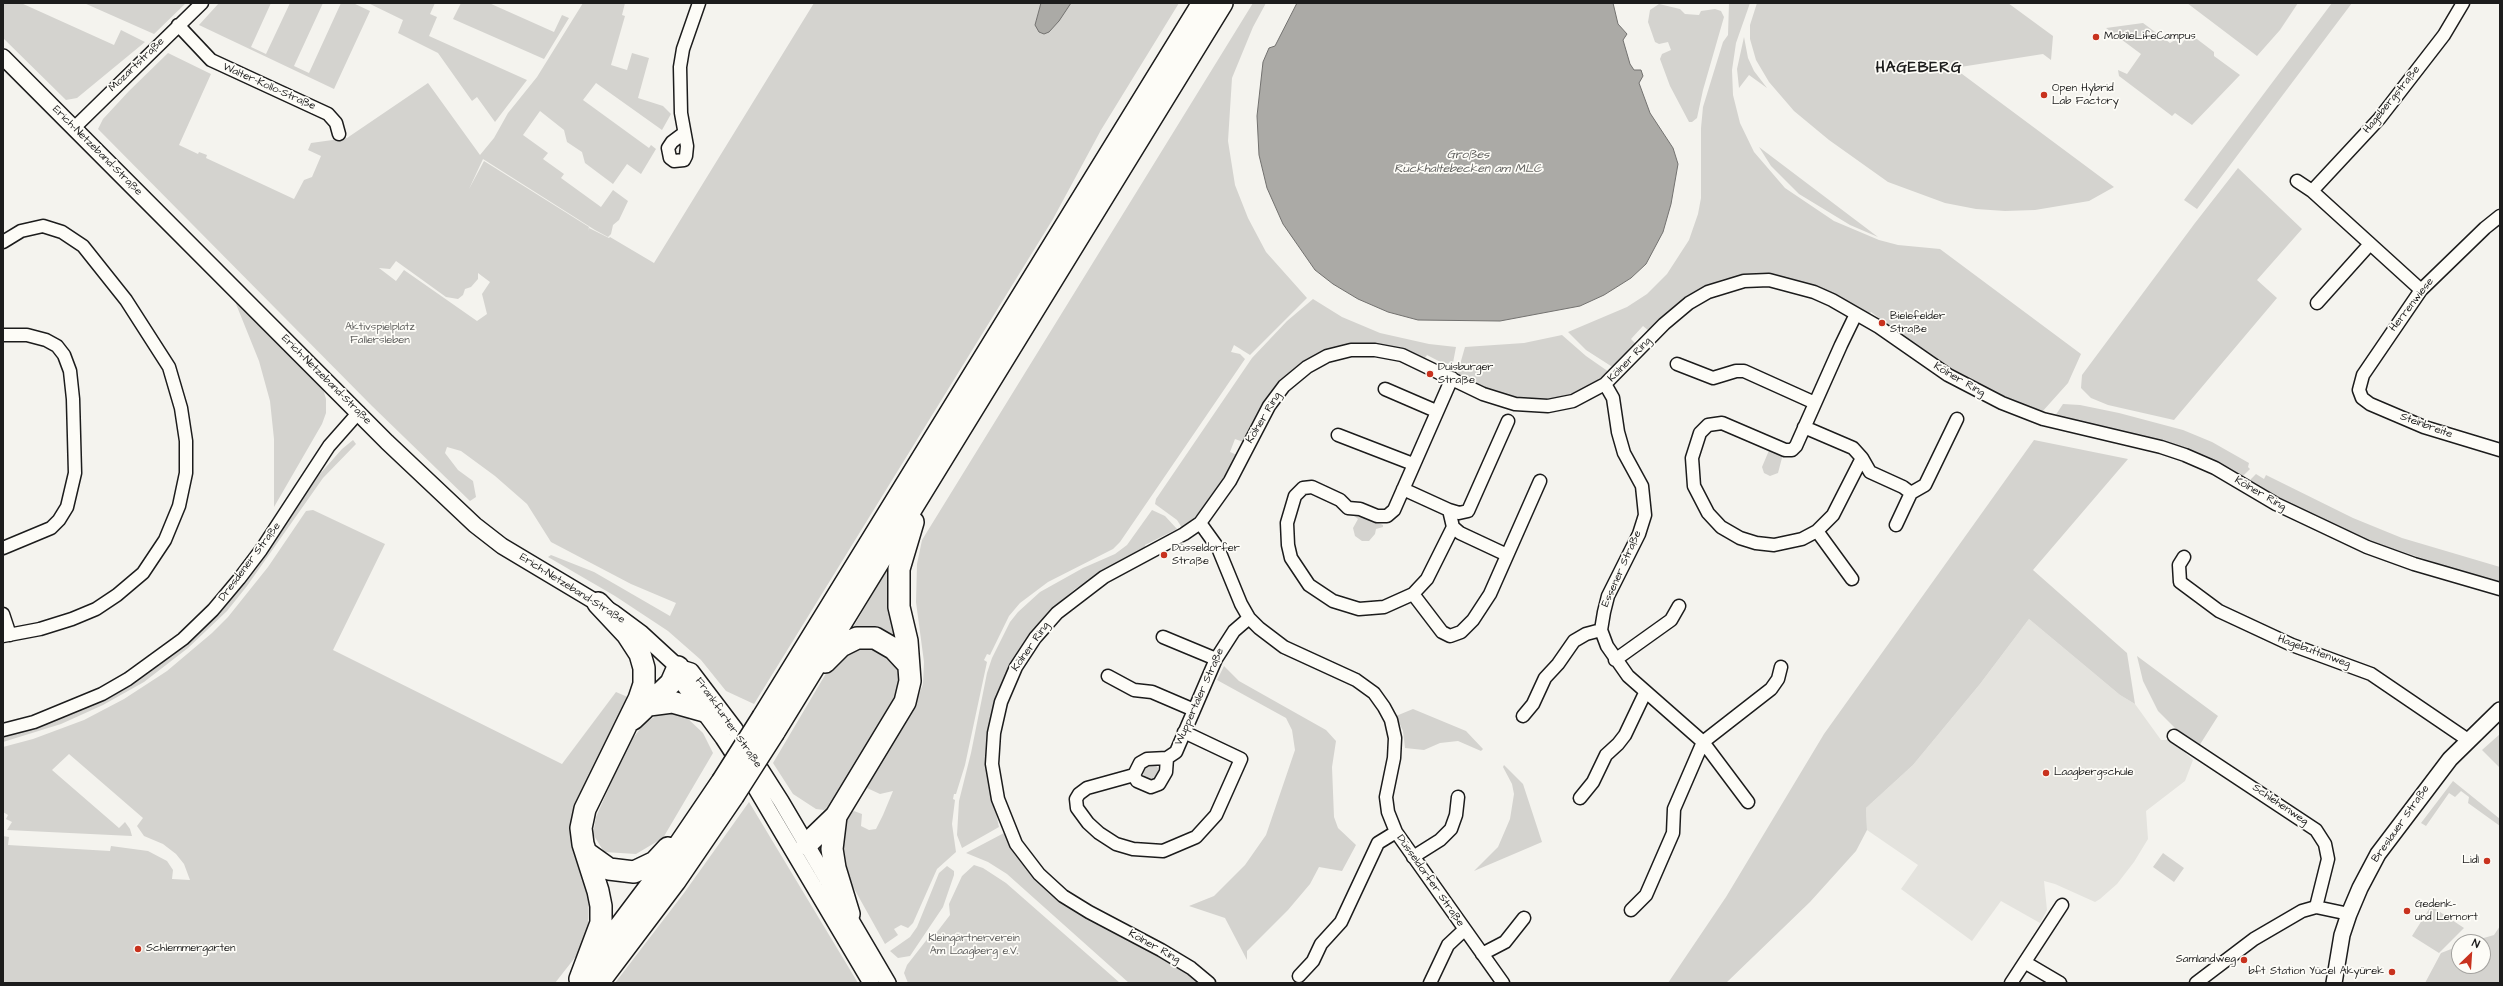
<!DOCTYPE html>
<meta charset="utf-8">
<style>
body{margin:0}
#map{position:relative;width:2503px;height:986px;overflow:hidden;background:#f4f3ee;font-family:"Architects Daughter",sans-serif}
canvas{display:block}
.frame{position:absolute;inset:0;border:4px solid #1c1c1c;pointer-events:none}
.north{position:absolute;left:2451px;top:934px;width:40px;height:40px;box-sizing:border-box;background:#fdfcf7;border:1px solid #a3a29f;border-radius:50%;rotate:25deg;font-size:11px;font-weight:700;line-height:16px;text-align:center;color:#1c1c1c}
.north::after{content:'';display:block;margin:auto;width:14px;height:18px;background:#c8321e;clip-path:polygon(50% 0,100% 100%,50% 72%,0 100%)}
</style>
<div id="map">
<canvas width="2503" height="986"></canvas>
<div class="frame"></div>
<div class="north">N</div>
</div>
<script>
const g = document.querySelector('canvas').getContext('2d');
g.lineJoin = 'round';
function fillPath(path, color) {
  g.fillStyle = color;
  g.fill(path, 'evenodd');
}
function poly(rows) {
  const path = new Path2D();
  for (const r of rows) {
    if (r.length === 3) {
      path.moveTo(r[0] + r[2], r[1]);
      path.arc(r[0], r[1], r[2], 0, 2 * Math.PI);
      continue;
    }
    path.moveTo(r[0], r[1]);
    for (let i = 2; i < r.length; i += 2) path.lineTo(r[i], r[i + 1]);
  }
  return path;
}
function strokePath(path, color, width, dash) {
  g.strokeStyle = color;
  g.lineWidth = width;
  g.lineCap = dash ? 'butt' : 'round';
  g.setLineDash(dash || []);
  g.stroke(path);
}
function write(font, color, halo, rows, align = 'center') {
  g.font = font + ' "Architects Daughter",sans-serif';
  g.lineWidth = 3.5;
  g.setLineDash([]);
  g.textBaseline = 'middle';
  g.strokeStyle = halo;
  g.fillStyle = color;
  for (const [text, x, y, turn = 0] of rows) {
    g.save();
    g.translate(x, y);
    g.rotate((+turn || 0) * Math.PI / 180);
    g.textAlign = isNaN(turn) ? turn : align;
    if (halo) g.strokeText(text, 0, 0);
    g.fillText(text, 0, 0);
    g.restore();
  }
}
const built = poly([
 [2029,619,2120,695,2135,704,2161,740,2171,740,2193,760,2185,781,2146,811,2148,839,2134,862,2117,884,2100,899,2095,902,2055,884,2044,881,2047,910,2040,923,2001,901,1972,941,1901,889,1918,865,1867,830,1866,808,1913,765,1980,684]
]);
const green = poly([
 [3,3,21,3,114,45,121,30,145,42,77,98,66,100,3,38],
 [84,3,186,3,154,34],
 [219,3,271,3,251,47,266,54,290,3,323,3,294,66,309,73,341,3,353,3,370,11,334,89,199,25],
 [368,3,435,3,430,14,437,17,429,36,527,80,495,122,477,97,472,101,438,53,398,33,403,20],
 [461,3,489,3,554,32,562,15,569,18,544,59,453,19],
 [583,3,625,3,622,15,625,16,611,65,627,70,632,53,649,58,638,98,663,106,671,114,662,130,596,83,583,100,649,148,651,145,656,149,641,174,627,164,613,184,585,163,582,152,567,142,564,130,540,111,523,135,548,153,543,159,564,174,561,178,601,207,613,190,628,201,619,220,613,225,611,234,608,237,595,230,483,159,469,189,484,161,589,227,588,231,589,228,609,238,610,237,654,263,814,3,1041,3,1035,25,1049,32,1071,3,1179,3,1101,130,1053,219,754,704,726,691,701,660,668,631,615,596,548,557,551,555,594,572,670,616,676,603,631,584,551,542,527,504,495,476,461,451,447,447,445,453,458,470,473,481,476,497,470,501,372,406,98,129,103,119,129,91,168,53,211,74,179,145,198,154,199,152,207,155,206,158,294,199,304,180,312,177,321,156,308,150,311,143,347,138,428,83,480,155,494,138,508,113,537,77],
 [396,261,446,297,458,299,463,295,465,289,471,287,478,279,478,273,490,282,482,294,487,314,477,321,404,270,396,281,379,268,390,269],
 [1253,3,1266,3,1253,27,1232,78,1228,141,1235,185,1248,218,1266,252,1307,298,1250,355,1234,345,1231,352,1240,354,1245,359,1120,542,1113,549,1048,582,1020,603,1009,616,990,655,987,654,984,660,987,662,965,765,956,794,954,794,953,799,955,800,952,824,956,852,937,869,913,923,908,928,901,925,894,929,898,935,885,944,847,876,841,856,847,814,854,811,862,814,861,826,869,830,876,829,883,815,893,791,880,794,867,788,877,768,912,712,923,684,924,662,916,602,917,564,922,540],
 [1729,3,1750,3,1736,43,1732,70,1733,95,1740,123,1754,152,1785,188,1834,221,1879,240,1898,245,1940,249,2081,354,2068,383,2042,412,1969,381,1936,361,1871,312,1868,315,1826,291,1804,283,1774,276,1748,276,1724,279,1701,288,1663,316,1649,331,1643,326,1631,339,1637,345,1614,368,1586,350,1568,332,1627,307,1647,294,1667,274,1689,240,1698,214,1701,198,1701,128,1703,107,1723,42,1728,35],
 [1757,3,2008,3,2053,36,2051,60,2043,54,1954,68,2114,187,2089,201,2035,210,2005,211,1976,209,1945,203,1888,182,1829,140,1794,111,1769,82,1756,60,1750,39,1750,25],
 [2187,3,2298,3,2280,30,2257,56],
 [2332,3,2352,3,2197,209,2184,200],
 [1659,4,1680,9,1685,14,1699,15,1701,11,1715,9,1721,11,1724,17,1703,90,1697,118,1692,122,1689,122,1670,86,1660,59,1662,54,1671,50,1668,42,1659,44,1655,42,1648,22,1650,10],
 [2143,23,2170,43,2175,40,2181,45,2189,33,2214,52,2214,56,2240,75,2192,125,2175,113,2172,116,2119,76,2118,70,2127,74,2141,54,2106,28],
 [1744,37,1748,58,1754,71,1767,88,1749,75,1739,88,1737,69],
 [1759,147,1878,237,1850,225,1799,194,1771,166],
 [2238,168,2302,229,2257,280,2277,298,2174,420,2108,405,2091,398,2081,388,2082,375,2195,223],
 [234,299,322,385,326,399,326,413,322,424,274,507,274,439,270,401,259,361],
 [1313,299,1342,317,1380,333,1429,344,1456,347,1452,368,1427,355,1425,358,1406,351,1325,351,1307,359,1291,371,1276,386,1264,402,1243,442,1235,439,1230,452,1237,455,1226,476,1204,509,1182,528,1177,520,1155,504,1156,499,1252,358,1287,321],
 [1562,335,1586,356,1609,372,1581,391,1543,401,1503,396,1457,375,1465,347,1524,343],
 [2063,404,2080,405,2119,413,2183,430,2212,442,2249,463,2248,467,2250,469,2242,477,2216,461,2185,448,2055,416],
 [353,440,356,444,323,478,247,586,227,611,188,648,144,682,103,705,61,724,3,742,3,736,59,719,101,701,141,677,184,644,290,516,319,475,342,449],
 [2034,440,2128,459,2033,570,2127,653,2135,704,2120,695,2029,619,1980,684,1913,765,1866,808,1867,830,1856,851,1810,902,1726,983,1668,983,1726,897,1824,734],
 [1770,448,1783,454,1778,473,1770,476,1764,473,1762,467],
 [2256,474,2264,479,2266,475,2353,518,2402,538,2500,567,2500,584,2370,541,2285,502,2249,481],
 [313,510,385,544,333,650,562,764,616,692,630,698,585,783,571,834,589,899,588,929,577,955,555,983,3,983,3,836,9,837,8,845,110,851,111,846,148,851,167,861,173,870,172,879,190,880,184,864,176,854,163,844,144,836,137,826,143,818,69,754,52,770,119,828,125,822,130,829,132,836,7,830,12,822,6,819,8,815,3,812,3,747,33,739,84,720,124,699,167,671,212,633,228,617,268,567,306,511],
 [1152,510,1165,516,1177,529,1145,545,1146,549,1106,570,1075,589,1049,612,1030,634,1011,664,997,695,990,721,987,749,988,777,999,827,962,848,957,835,959,801,971,753,987,673,992,658,1010,622,1018,612,1040,592,1083,568,1115,554,1127,545],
 [1357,513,1383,525,1383,527,1376,529,1375,534,1369,541,1362,541,1355,536,1353,528,1358,519,1353,515],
 [889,566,899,637,895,641,851,631],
 [878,646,900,666,901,695,835,804,824,810,816,809,793,794,773,763,828,670,846,650],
 [2137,656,2218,716,2199,746,2179,732,2158,711,2143,681],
 [1224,666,1239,681,1326,730,1336,741,1332,767,1334,817,1338,828,1356,845,1342,871,1319,867,1310,884,1288,910,1247,951,1247,960,1225,918,1189,906,1214,896,1245,865,1266,835,1295,750,1292,730,1286,718,1217,680],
 [1413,709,1466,731,1483,749,1481,751,1458,741,1440,743,1424,750,1405,748,1403,731,1396,716],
 [662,712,683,714,703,733,713,753,663,838,636,854,604,852,593,834,596,817,628,744,645,723],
 [2500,734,2500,768,2482,750],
 [1151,772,8],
 [1504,765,1523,784,1542,842,1474,871,1498,847,1510,819,1514,794,1512,784,1503,767],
 [2453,781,2500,819,2500,826,2468,803,2469,797,2461,791,2455,797,2449,793,2426,826,2421,823],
 [749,802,858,983,615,983,684,893],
 [1004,833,1028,871,1047,891,1072,909,1178,966,1201,983,1129,983,1007,874,988,862,966,853],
 [2163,853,2184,868,2174,882,2153,867],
 [974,865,983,868,1006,883,1120,983,908,983,904,973,907,965,932,933,937,932,950,915,949,904,962,876],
 [947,866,954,871,954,875,943,907,910,956,898,958,890,951,910,937,917,927,939,873],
 [2431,906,2464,928,2439,953,2412,936],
 [2500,926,2500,983,2425,983,2441,953,2459,946,2459,966,2483,966,2483,942,2470,942,2494,935]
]);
const water = poly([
 [1041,3,1071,3,1059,21,1049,32,1044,34,1039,32,1035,25,1041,3],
 [1297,3,1613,3,1618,24,1627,34,1623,40,1630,64,1634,70,1641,70,1643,76,1639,83,1650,113,1673,148,1678,164,1671,204,1663,232,1646,264,1631,278,1604,295,1580,306,1500,321,1418,320,1388,312,1358,299,1333,284,1315,270,1283,224,1267,188,1259,155,1257,116,1263,62,1269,48,1275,46,1297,3]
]);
const minor = poly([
 [178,25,211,60,328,114,336,123,339,134],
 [74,128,202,3],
 [684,133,672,142,668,148,670,158,674,161,684,160,686,156,687,146,681,113,680,67,683,49,699,3],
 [2297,181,2312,191],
 [2500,216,2485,228,2421,290,2363,375,2359,390,2362,398,2370,404,2424,427,2500,450],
 [3,242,21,231,43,226,62,232,83,246,126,300,169,367,181,408,186,441,186,473,179,506,165,540,143,573,117,595,96,609,72,619,40,629,3,636],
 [2421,290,2312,191,2379,119,2444,35,2463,3],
 [2317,303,2370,244],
 [3,335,27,335,46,340,57,346,64,355,70,371,73,399,75,473,67,507,59,520,51,528,3,548],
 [1677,364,1713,378,1736,371,1744,371,1815,403],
 [1605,384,1613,398,1618,432,1624,453,1642,486,1645,515,1639,534,1608,596,1604,612,1601,630,1607,646,1628,676,1703,742,1748,802],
 [1385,389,1436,411],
 [1804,427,1853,448,1862,458,1833,515,1817,531,1802,539,1774,545,1756,543,1740,538,1721,527,1708,513,1694,486,1692,458,1700,433,1708,425,1722,423,1785,450,1792,450,1796,446,1841,345,1856,314],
 [1338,435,1413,464],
 [1862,458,1870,472,1903,487,1911,493],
 [1403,489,1449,510,1453,527,1427,579,1413,594,1384,607,1359,609,1333,601,1309,585,1291,558,1288,545,1287,523,1295,496,1303,488,1312,487,1340,500,1348,508,1360,509,1377,516,1387,516,1394,510,1452,378],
 [1911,493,1925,485,1957,419],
 [1449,510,1459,513,1468,511,1508,421],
 [1200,523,1218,548,1241,604,1249,618,1259,628,1284,647,1356,680,1374,693,1384,707,1391,720,1395,738,1394,758,1386,797,1388,812,1396,832,1503,983],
 [1896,525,1911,493],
 [1453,527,1460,533,1507,555],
 [1817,531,1852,579],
 [2184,557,2179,565,2180,582,2219,611,2292,645,2371,674,2468,740],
 [1413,594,1442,632,1450,636,1461,632,1473,620,1490,594,1540,481],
 [3,614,10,635],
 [1163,637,1216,659],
 [1615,660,1671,620,1679,606],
 [1108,676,1134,690,1152,692,1194,710],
 [1523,716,1533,704,1545,678,1558,664,1574,641,1586,634,1601,630],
 [3,730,34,722,102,694,128,679,183,639,213,610,239,579,261,550,329,446,359,412],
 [2174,736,2316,830,2325,844,2328,859,2316,907],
 [1703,742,1771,689,1778,679,1781,667],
 [1167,758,1166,772,1159,784,1151,787,1137,781,1134,775,1140,763,1147,759,1167,758,1176,752,1216,659,1234,631,1249,618],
 [1134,775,1087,788,1079,794,1076,799,1077,808,1088,823,1099,833,1116,844,1133,849,1163,851,1196,837,1216,815,1241,759,1184,732],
 [1580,798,1593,782,1606,755,1618,744,1625,735,1645,693],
 [1413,857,1440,840,1451,829,1456,815,1458,797],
 [1631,910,1646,895,1673,833,1674,809,1703,742],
 [1482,954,1505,942,1524,918],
 [2026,963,2060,983],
 [1299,976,1313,961,1321,944,1341,922,1378,843,1396,832],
 [1209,983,1191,968,1161,950,1089,912,1063,896,1039,874,1016,844,998,799,992,764,994,733,1001,702,1016,667,1035,638,1057,613,1104,577,1184,534,1200,523,1230,481,1269,406,1284,386,1307,367,1327,356,1351,350,1375,350,1402,355,1483,394,1515,404,1548,406,1573,401,1605,384,1664,324,1689,303,1708,292,1744,281,1769,280,1814,292,1832,300,1879,327,1948,375,2002,403,2043,419,2161,447,2185,455,2215,468,2276,504,2367,547,2414,564,2500,589],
 [1430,983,1448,945,1464,930],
 [2011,983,2062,905],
 [2196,983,2254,939,2302,911,2316,907,2349,914]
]);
const tertiary = poly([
 [3,57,387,442,475,525,502,546,614,613,641,633,678,667,691,671,735,729,781,801,888,983],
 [678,667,681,681,723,738,755,787,871,983],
 [2334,983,2342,935,2349,914,2360,888,2378,854,2450,759,2500,710]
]);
const motorway = poly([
 [825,662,841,646,857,638,875,638,894,649,907,663],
 [649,705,672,702,704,711],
 [763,717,1203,3],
 [633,719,671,683,678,667],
 [774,732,1222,3],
 [836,816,832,849,835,868,849,914],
 [807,844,836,816,905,702,910,681,907,641,899,607,899,569,913,522],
 [588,854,609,869,634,872,655,862,668,848],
 [594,961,661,872,722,782],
 [580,979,601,923,601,906,598,891,583,844,581,828,585,809,639,699,644,684,644,668,640,654,627,634,598,603],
 [598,983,675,881,733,796]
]);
const motorwayBridge = poly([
 [722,782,763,717],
 [733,796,774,732]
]);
const markers = [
 [2096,37,4,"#c8321e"],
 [2044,95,4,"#c8321e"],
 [1882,323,4,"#c8321e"],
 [1430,374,4,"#c8321e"],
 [1164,555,4,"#c8321e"],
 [2046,773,4,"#c8321e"],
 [2487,861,4,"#c8321e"],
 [2407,911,4,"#c8321e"],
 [138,949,4,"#c8321e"],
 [2244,960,4,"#c8321e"],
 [2392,972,4,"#c8321e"]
];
const poiNames = [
 ["MobileLifeCampus",2104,37],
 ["Open Hybrid",2052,89],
 ["Lab Factory",2052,102],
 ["Bielefelder",1890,317],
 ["Straße",1890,330],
 ["Duisburger",1438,368],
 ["Straße",1438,381],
 ["Düsseldorfer",1172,549],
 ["Straße",1172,562],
 ["Laagbergschule",2054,773],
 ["Lidl",2479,861,"right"],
 ["Gedenk-",2415,905],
 ["und Lernort",2415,918],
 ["Schlemmergarten",146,949],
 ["Samlandweg",2236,960,"right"],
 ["bft Station Yücel Akyürek",2384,972,"right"]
];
const streetNames = [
 ["Mozartstraße",137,65,-44],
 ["Walter-Kollo-Straße",269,87,24],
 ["Hagebergstraße",2392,100,-51],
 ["Erich-Netzeband-Straße",97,151,45],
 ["Herrenwiese",2412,305,-52],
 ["Kölner Ring",1630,360,-46],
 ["Erich-Netzeband-Straße",326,380,45],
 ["Kölner Ring",1959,380,30],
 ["Kölner Ring",1264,418,-59],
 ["Steinbreite",2426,426,20],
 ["Kölner Ring",2260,494,30],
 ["Dresdener Straße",250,562,-53],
 ["Essener Straße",1622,569,-66],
 ["Erich-Netzeband-Straße",572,589,32],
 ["Kölner Ring",1031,647,-55],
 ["Hagebuttenweg",2314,652,20],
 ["Wuppertaler Straße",1200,697,-66],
 ["Frankfurter Straße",728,723,55],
 ["Schlehenweg",2280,805,34],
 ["Breslauer Straße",2401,824,-55],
 ["Düsseldorfer Straße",1430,881,55],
 ["Kölner Ring",1154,947,29]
];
const parkNames = [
 ["Aktivspielplatz",380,328],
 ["Fallersleben",380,341],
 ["Kleingärtnerverein",974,939],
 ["Am Laagberg e.V.",974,952]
];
const waterNames = [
 ["Großes",1468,155],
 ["Rückhaltebecken am MLC",1468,169]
];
const districtNames = [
 ["HAGEBERG",1919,69]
];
fillPath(built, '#e4e3de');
fillPath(green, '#d4d3cf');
fillPath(water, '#abaaa6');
strokePath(water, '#72716f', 1);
strokePath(minor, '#1c1c1c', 15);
strokePath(tertiary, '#1c1c1c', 18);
strokePath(motorway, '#1c1c1c', 24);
strokePath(minor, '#fdfcf7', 12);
strokePath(tertiary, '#fdfcf7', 15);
strokePath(motorway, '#fdfcf7', 21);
strokePath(motorwayBridge, '#1c1c1c', 24, []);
strokePath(motorwayBridge, '#fdfcf7', 21);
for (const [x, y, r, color] of markers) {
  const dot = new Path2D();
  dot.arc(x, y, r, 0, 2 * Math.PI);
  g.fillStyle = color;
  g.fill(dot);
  strokePath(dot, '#fdfcf7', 1.5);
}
write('11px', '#1c1c1c', '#fdfcf7', poiNames, 'left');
write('11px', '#1c1c1c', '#fdfcf7', streetNames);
write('11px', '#5c5c5b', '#fdfcf7', parkNames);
write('italic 12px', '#5c5c5a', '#fdfcf7', waterNames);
g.letterSpacing = '1px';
write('bold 15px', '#1c1c1c', '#fdfcf7', districtNames);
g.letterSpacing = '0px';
</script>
